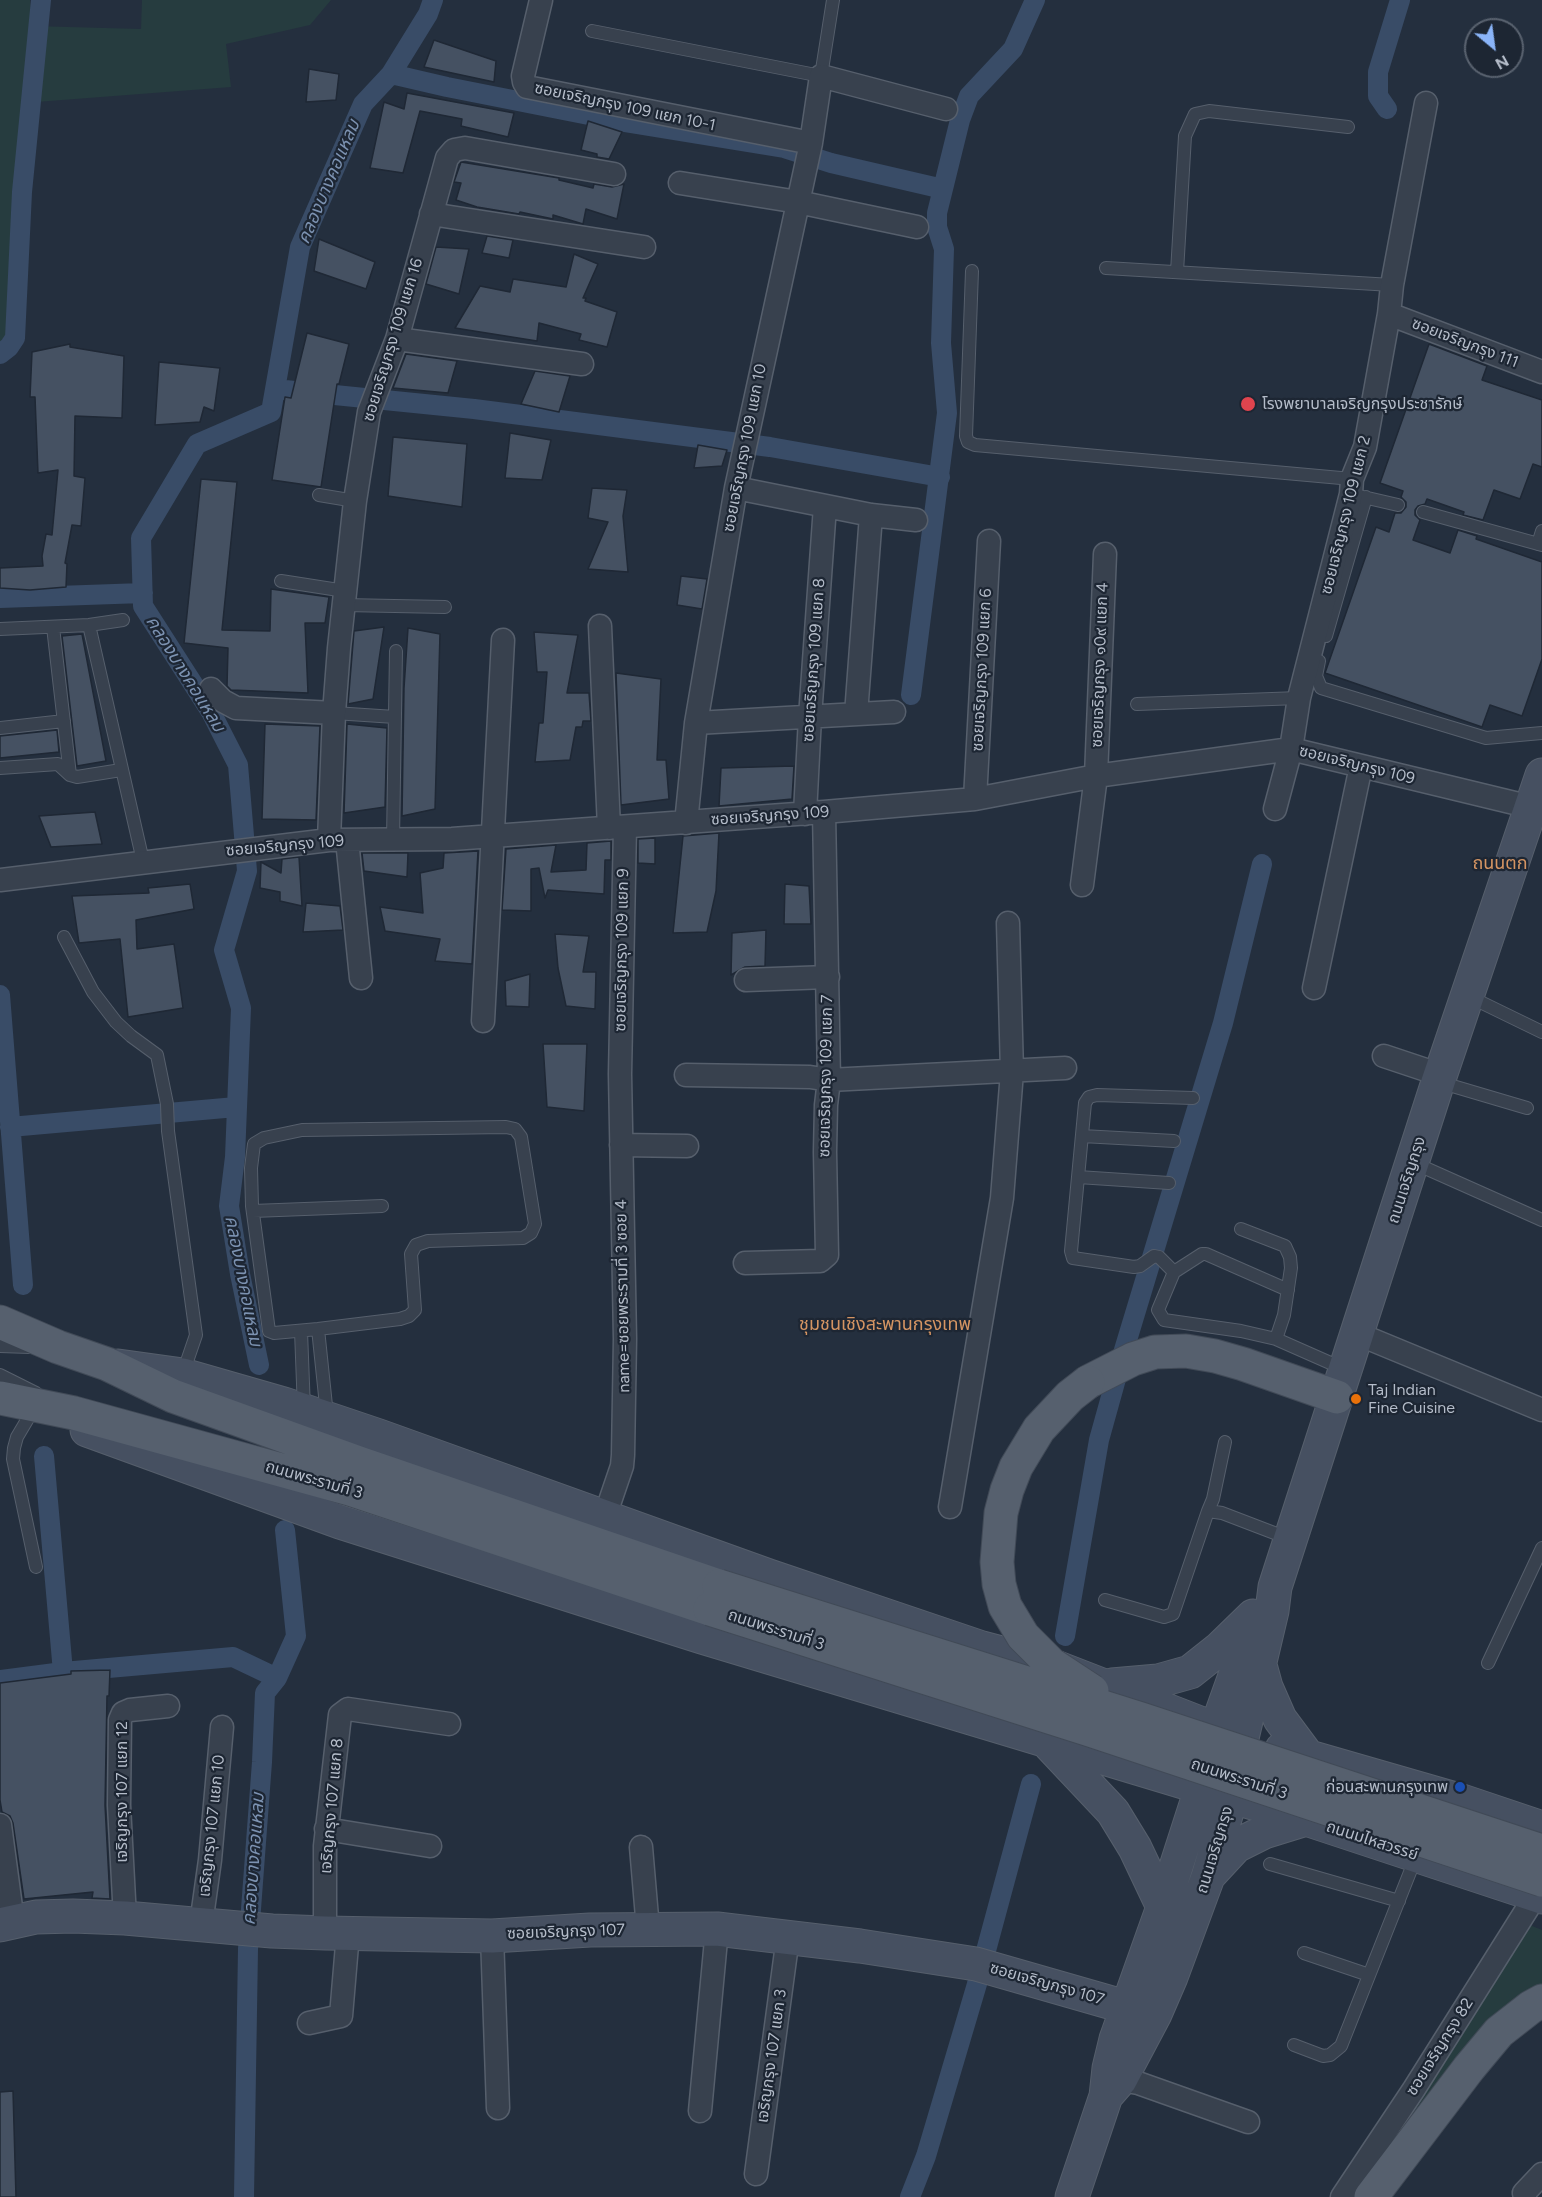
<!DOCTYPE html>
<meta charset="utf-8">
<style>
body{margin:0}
#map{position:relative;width:1542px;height:2197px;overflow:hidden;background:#242f3e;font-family:Figtree,sans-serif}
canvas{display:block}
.north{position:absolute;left:1464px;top:18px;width:60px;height:60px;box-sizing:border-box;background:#1d2633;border:2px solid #59626f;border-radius:50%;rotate:151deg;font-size:16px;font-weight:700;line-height:24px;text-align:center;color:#b4bcc9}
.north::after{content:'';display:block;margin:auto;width:21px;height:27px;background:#8ab4f8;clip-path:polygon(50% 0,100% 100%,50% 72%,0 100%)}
</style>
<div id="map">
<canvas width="1542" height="2197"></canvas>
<div class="north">N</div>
</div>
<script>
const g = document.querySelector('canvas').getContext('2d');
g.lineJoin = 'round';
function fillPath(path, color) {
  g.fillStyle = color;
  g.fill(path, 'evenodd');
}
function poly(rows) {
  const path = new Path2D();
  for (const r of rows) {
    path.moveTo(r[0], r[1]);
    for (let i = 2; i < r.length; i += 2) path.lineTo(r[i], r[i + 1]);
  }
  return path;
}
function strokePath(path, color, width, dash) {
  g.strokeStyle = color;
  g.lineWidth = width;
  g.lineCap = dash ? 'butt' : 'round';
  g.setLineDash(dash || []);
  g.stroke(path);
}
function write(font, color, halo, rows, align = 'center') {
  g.font = font + ' Figtree,"Noto Sans Thai",sans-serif';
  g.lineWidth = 4.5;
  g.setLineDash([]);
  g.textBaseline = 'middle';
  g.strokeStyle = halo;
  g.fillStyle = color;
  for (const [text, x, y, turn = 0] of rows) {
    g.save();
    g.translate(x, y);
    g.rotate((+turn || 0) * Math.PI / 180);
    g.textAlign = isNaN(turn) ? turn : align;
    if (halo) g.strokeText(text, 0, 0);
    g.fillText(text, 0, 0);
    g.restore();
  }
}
const green = poly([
 [0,0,30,0,32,26,141,29,142,0,331,0,310,25,226,44,231,87,36,102,19,340,3,339,0,342],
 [1527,1924,1542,1930,1542,2007,1349,2197]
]);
const canal = poly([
 [391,74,447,87,624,122,784,148,831,163,943,189],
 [1387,109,1378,96,1378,72,1400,0],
 [0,354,9,347,15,338,22,192,41,0],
 [275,389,474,409,770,447,940,477],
 [0,598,143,593],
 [911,695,947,413,941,343,944,249,937,227,937,213,960,120,969,96,1013,49,1035,0],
 [0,995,23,1285],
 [10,1127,236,1107],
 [259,1365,240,1274,229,1206,235,1157,241,1008,224,950,247,871,238,765,211,712,143,606,141,538,197,444,271,412,300,247,363,104,391,74,428,14,433,0],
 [44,1456,63,1672,233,1657,277,1678],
 [1065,1636,1099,1440,1124,1350,1223,1023,1262,864],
 [0,1680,63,1672],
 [244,2197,248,1949,262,1762,265,1693,277,1678,296,1636,285,1530],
 [910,2197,926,2156,977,1984,1031,1784]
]);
const building = poly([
 [434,40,496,61,494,82,424,67,434,40],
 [309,69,339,74,336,100,306,102,309,69],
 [407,93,514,113,508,137,461,126,462,119,420,111,403,173,370,168,384,102,404,109,407,93],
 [588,121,622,132,609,159,597,157,597,154,581,150,588,121],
 [461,162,559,178,559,180,593,188,594,184,612,187,624,184,617,219,586,209,583,224,553,215,553,219,520,212,519,214,477,207,456,200,461,183,454,182,461,162],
 [487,236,513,240,509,258,482,253,487,236],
 [319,239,375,262,366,289,314,271,319,239],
 [436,247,469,249,459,294,426,284,436,247],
 [574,254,598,264,583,298,586,298,585,301,617,312,607,347,579,340,581,334,539,323,537,341,455,328,480,286,510,292,513,279,566,287,574,254],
 [307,333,349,344,339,384,337,384,321,487,272,480,285,397,291,398,307,333],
 [70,344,70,347,124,356,122,418,75,416,74,476,85,478,81,526,72,525,65,563,67,564,66,587,30,590,0,588,0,568,43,566,42,556,46,534,52,535,58,470,38,473,35,397,30,397,32,352,70,344],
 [1429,344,1487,366,1482,380,1542,400,1542,467,1533,464,1520,499,1494,490,1483,520,1463,515,1464,512,1427,499,1425,504,1418,506,1415,510,1415,515,1420,520,1413,540,1450,553,1458,530,1477,536,1476,539,1542,562,1542,659,1522,716,1490,705,1482,727,1325,673,1376,527,1389,532,1395,513,1401,513,1406,507,1406,502,1401,497,1403,491,1380,483,1429,344],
 [406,354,457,361,448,393,393,388,406,354],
 [159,362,220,368,214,411,204,407,200,422,155,425,159,362],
 [535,371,570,376,559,412,521,404,535,371],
 [510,433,551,440,542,480,505,478,510,433],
 [393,437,467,444,462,507,388,496,393,437],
 [698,445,727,450,722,466,694,468,698,445],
 [201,479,237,482,222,630,270,631,271,589,329,597,325,623,305,623,308,693,231,690,227,686,228,648,184,643,201,479],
 [592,488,627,490,623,516,628,572,588,569,608,522,588,518,592,488],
 [681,576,707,579,702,609,677,605,681,576],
 [384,627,373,699,348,704,354,631,384,627],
 [408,628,440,634,435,809,402,816,404,688,408,628],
 [534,632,578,635,567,693,589,693,591,721,583,721,582,727,576,727,570,760,535,762,539,723,543,723,547,672,537,672,534,632],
 [82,634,106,761,77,766,62,636,82,634],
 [616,673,661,679,657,760,666,760,669,799,621,805,616,673],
 [265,724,320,726,316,820,262,819,265,724],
 [347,724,387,728,385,807,344,813,347,724],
 [57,730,59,752,0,758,0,736,57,730],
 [794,766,792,799,719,806,721,768,794,766],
 [95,812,102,844,51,847,39,816,95,812],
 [719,833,716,891,707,932,673,933,683,836,719,833],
 [655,838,655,864,638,863,638,839,655,838],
 [611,841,611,860,605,860,604,894,548,890,545,898,539,868,531,869,531,911,502,910,506,849,556,845,551,872,586,870,587,843,611,841],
 [478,851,472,964,435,961,440,939,385,931,380,907,423,913,420,873,443,868,444,853,478,851],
 [362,853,408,853,407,877,364,871,362,853],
 [299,857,302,906,280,901,280,892,260,888,261,862,281,873,282,859,299,857],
 [190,884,194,909,136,920,137,949,174,944,183,1008,128,1017,120,939,79,943,72,896,149,893,148,888,190,884],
 [785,884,809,886,811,924,784,924,785,884],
 [306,903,340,906,343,930,303,932,306,903],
 [766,930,765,966,745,967,731,975,732,933,766,930],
 [555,934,589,936,583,972,596,972,595,1009,566,1006,558,968,555,934],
 [530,974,529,1007,506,1006,505,981,530,974],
 [543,1044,587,1044,584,1111,547,1107,543,1044],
 [110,1670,109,1696,107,1696,105,1805,110,1899,92,1898,93,1892,24,1899,13,1823,10,1816,2,1812,0,1800,0,1683,71,1674,71,1671,110,1670],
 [13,2091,16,2197,0,2197,0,2092,13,2091]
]);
const lane = poly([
 [592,31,821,76,833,0],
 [1106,268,1392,285],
 [972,271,966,436,968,442,975,445,1352,479],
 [1177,272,1185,136,1195,114,1209,111,1348,127],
 [319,495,355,501],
 [1359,496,1398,505],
 [1423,512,1542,545],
 [1538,544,1542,531],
 [281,581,345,591],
 [344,605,445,607],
 [89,625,143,861],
 [53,627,70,775],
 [0,629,89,625,123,620],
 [1326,636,1366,497],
 [1319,661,1316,676,1321,688,1486,738,1542,733],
 [1137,704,1299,698],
 [334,713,395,717],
 [0,728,64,721],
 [0,768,58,764,70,775,77,777,121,770],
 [393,840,396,651],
 [64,937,93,992,116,1022,131,1036,157,1055,167,1104,168,1131,196,1335,183,1373],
 [1468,996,1542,1032],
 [1439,1082,1527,1108],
 [1193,1098,1097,1095,1089,1097,1085,1103,1071,1251,1073,1258,1134,1267,1140,1266,1154,1256,1159,1257,1174,1272,1158,1310,1164,1320,1241,1331,1276,1339,1344,1369],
 [506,1127,515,1129,521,1137,535,1224,531,1233,523,1238,428,1241,416,1245,411,1254,415,1310,409,1316,400,1319,318,1329,274,1333,269,1331,252,1206,251,1168,254,1144,264,1138,302,1130,506,1127],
 [1082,1136,1174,1141],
 [1414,1163,1542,1220],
 [1078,1177,1169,1183],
 [253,1211,382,1206],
 [1241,1229,1285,1246,1290,1257,1291,1268,1284,1315,1276,1339],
 [1174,1272,1202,1254,1206,1254,1288,1290],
 [318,1329,327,1415],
 [301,1331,304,1410],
 [0,1346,29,1347],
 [0,1375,36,1393],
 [33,1410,17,1437,14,1448,13,1459,36,1567],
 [1208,1511,1213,1499,1225,1442],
 [1105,1600,1164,1617,1173,1614,1208,1511,1222,1513,1290,1539],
 [1488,1663,1542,1548],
 [1270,1864,1399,1901],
 [1304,1953,1369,1975],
 [1294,2045,1323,2056,1330,2055,1341,2046,1416,1857]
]);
const street = poly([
 [541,0,523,76,524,82,527,87,811,143],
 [680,183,798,202,917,227],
 [431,214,644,247],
 [1389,314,1542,372],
 [397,339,582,364],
 [736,488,871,515,916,520],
 [600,626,609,828],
 [211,689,223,701,236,708,334,713],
 [856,714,871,515],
 [696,723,894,712],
 [975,799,989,541],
 [1275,809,1291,749,1299,698,1351,494,1352,479,1365,447,1389,314,1392,285,1426,103],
 [805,814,810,717,825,506],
 [686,823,696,723,736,488,811,143,821,76,946,109],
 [329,840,334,713,339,648,355,501,369,412,397,339,447,158,454,150,465,148,614,174],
 [347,840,361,978],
 [0,880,329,840,452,839,824,812,975,799,1096,776,1291,749,1531,807],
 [1082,885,1096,776,1105,554],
 [746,980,828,977],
 [1314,988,1361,766],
 [483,1021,503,640],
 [1384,1056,1441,1075],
 [686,1075,810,1077,829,1080,1065,1068],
 [621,1145,687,1146],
 [745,1263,820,1261,827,1255,825,1152,826,1105,829,1080,824,812],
 [1358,1334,1542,1410],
 [950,1507,1002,1198,1012,1072,1008,923],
 [605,1516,622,1466,623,1455,625,1339,620,1074,625,827],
 [0,1825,13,1922],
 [326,1829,430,1846],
 [641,1847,648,1929],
 [125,1918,119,1805,120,1720,123,1713,130,1710,168,1706],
 [201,1924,210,1860,222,1727],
 [325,1933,325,1846,340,1715,348,1709,449,1724],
 [492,1936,498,2108],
 [309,2023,341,2016,348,1933],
 [1120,2080,1138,2083,1248,2122],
 [700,2111,717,1929],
 [756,2174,788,1937],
 [1342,2197,1414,2089,1536,1895],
 [1525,2197,1524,2193,1542,2174]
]);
const secondary = poly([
 [118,1366,183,1375,284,1404,379,1436,769,1576,982,1648,1058,1668,1210,1727],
 [87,1430,340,1522,702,1637,1306,1819,1542,1897],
 [1260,1665,1266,1687,1280,1719,1309,1758],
 [1112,1685,1158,1681,1190,1672,1219,1649,1253,1616],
 [1048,1743,1113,1812,1135,1848,1163,1907],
 [1282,1749,1459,1800,1542,1828],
 [1211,1873,1236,1846,1264,1832,1306,1819],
 [0,1925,36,1917,73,1916,125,1918,272,1931,325,1933,492,1936,590,1930,717,1929,860,1946,976,1964,1126,2007],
 [1106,2096,1120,2080,1155,2014,1171,1977,1208,1877,1231,1798,1242,1738,1272,1611,1275,1587,1438,1082,1542,775],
 [1072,2197,1106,2096,1109,2068,1116,2039,1163,1907,1201,1789,1216,1729,1247,1642]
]);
const primary = poly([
 [0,1322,58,1347,107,1364,173,1396,359,1463,719,1586],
 [1088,1382,1133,1359,1155,1352,1186,1351,1215,1356,1243,1364,1337,1397],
 [0,1398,74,1413,350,1489,710,1609],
 [1371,2197,1469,2068,1499,2032,1531,2007,1542,2001]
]);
const primaryBridge = poly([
 [1088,1382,1070,1396,1039,1429,1016,1467,1007,1490,1001,1513,997,1562,999,1584,1005,1606,1023,1636,1051,1664,1092,1691],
 [719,1586,1141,1719,1542,1851],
 [710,1609,1090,1730,1542,1880]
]);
const markers = [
 [1248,404,8,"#e0444e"],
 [1356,1399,6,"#e8710a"],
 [1460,1787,6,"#1a4fb4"]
];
const streetNames = [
 ["ซอยเจริญกรุง 109 แยก 10-1",625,107,12],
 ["ซอยเจริญกรุง 109 แยก 16",393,340,-73],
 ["ซอยเจริญกรุง 111",1465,343,21],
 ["ซอยเจริญกรุง 109 แยก 10",745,448,-79],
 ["ซอยเจริญกรุง 109 แยก 2",1346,515,-76],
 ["ซอยเจริญกรุง 109 แยก 8",814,660,-86],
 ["ซอยเจริญกรุง ๑0๙ แยก 4",1100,665,-88],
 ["ซอยเจริญกรุง 109 แยก 6",982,670,-87],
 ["ซอยเจริญกรุง 109",1357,765,14],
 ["ซอยเจริญกรุง 109",770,816,-4],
 ["ซอยเจริญกรุง 109",285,846,-5],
 ["ซอยเจริญกรุง 109 แยก 9",622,950,-89],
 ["ซอยเจริญกรุง 109 แยก 7",826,1076,-89],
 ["ถนนเจริญกรุง",1407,1180,-72],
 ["name=ซอยพระรามที่ 3 ซอย 4",623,1296,-91],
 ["ถนนพระรามที่ 3",314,1480,16],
 ["ถนนพระรามที่ 3",776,1630,18],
 ["ถนนพระรามที่ 3",1239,1779,18],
 ["เจริญกรุง 107 แยก 12",122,1792,-90],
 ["เจริญกรุง 107 แยก 8",332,1806,-85],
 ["เจริญกรุง 107 แยก 10",212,1826,-84],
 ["ถนนมไหสวรรย์",1372,1841,18],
 ["ถนนเจริญกรุง",1215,1850,-73],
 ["ซอยเจริญกรุง 107",566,1932,-2],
 ["ซอยเจริญกรุง 107",1047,1984,16],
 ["ซอยเจริญกรุง 82",1440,2047,-58],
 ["เจริญกรุง 107 แยก 3",772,2056,-82]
];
const poiNames = [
 ["โรงพยาบาลเจริญกรุงประชารักษ์",1262,404],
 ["Taj Indian",1368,1390],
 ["Fine Cuisine",1368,1408],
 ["ก่อนสะพานกรุงเทพ",1448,1787,"right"]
];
const waterNames = [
 ["คลองบางคอแหลม",329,182,-67],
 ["คลองบางคอแหลม",185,674,58],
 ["คลองบางคอแหลม",243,1281,79],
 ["คลองบางคอแหลม",254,1859,-86]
];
const neighbourhoodNames = [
 ["ถนนตก",1500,864],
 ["ชุมชนเชิงสะพานกรุงเทพ",885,1325]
];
fillPath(green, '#263c3f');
strokePath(canal, '#394c67', 20);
fillPath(building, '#455162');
strokePath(building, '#1f2835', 1.5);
strokePath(lane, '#565f6c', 14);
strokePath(street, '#565f6c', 25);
strokePath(secondary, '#565f6c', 35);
strokePath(primary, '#414a57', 35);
strokePath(lane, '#38414e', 12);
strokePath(street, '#38414e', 22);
strokePath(secondary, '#465061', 33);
strokePath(primary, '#56606e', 33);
strokePath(primaryBridge, '#414a57', 35, []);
strokePath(primaryBridge, '#56606e', 33);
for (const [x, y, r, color] of markers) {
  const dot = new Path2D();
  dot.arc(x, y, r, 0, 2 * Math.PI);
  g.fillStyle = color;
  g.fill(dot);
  strokePath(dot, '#1d2633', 2);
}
write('16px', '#b4bcc9', '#1d2633', streetNames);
write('16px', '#b4bcc9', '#1d2633', poiNames, 'left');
write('italic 18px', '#7c92b1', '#1d2633', waterNames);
write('18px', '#d59563', '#1d2633', neighbourhoodNames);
</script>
